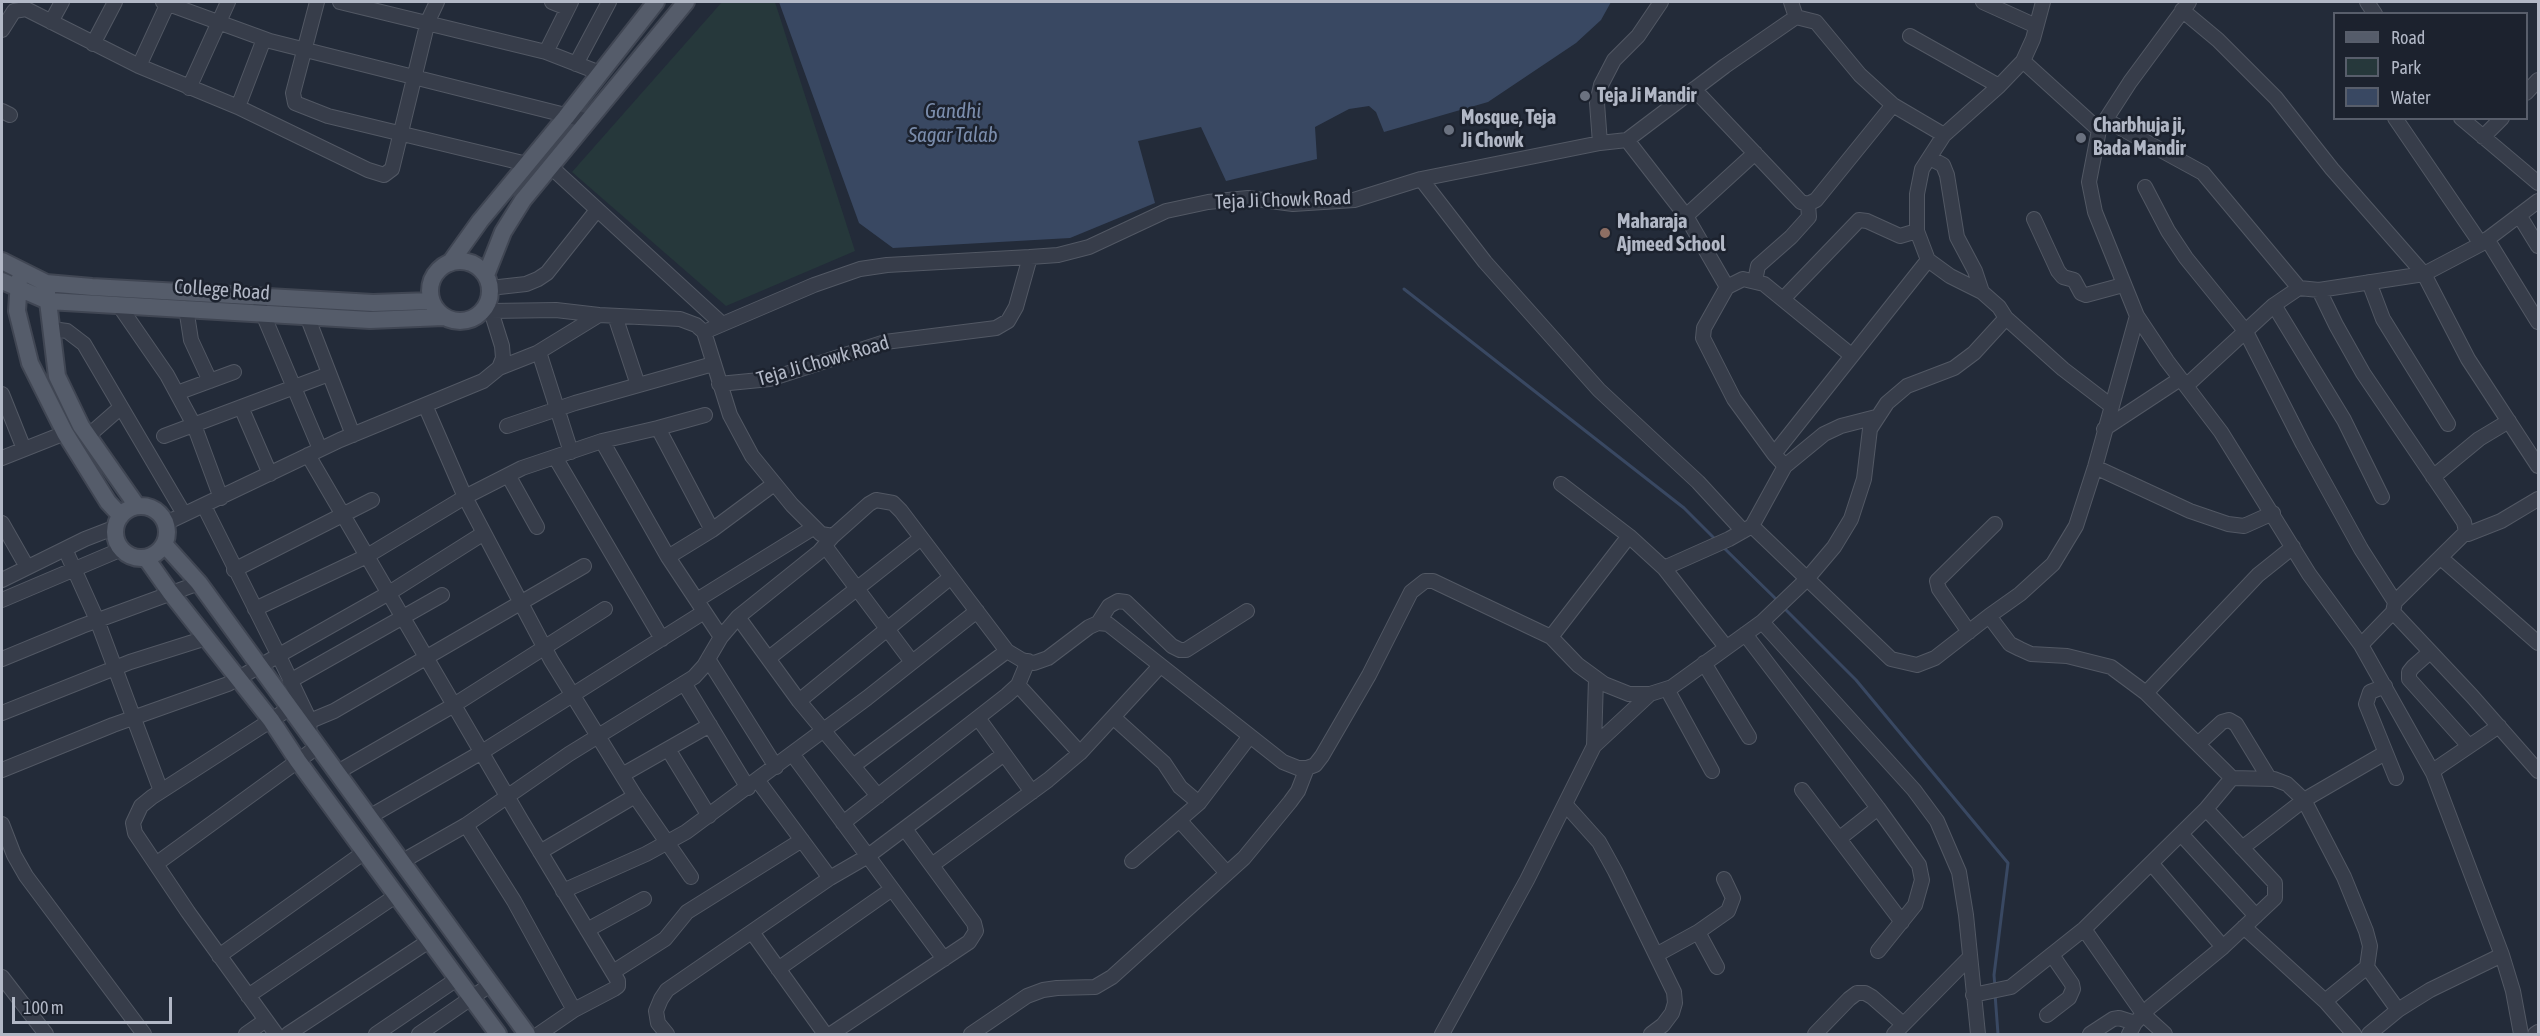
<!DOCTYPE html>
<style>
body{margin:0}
#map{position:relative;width:2540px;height:1036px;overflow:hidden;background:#232b39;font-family:"Asap Condensed",sans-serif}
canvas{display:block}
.frame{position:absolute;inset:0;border:3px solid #b2b8c6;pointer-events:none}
.legend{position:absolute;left:2333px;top:12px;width:195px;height:108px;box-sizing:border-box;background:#1c222e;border:2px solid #585e6b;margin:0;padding:8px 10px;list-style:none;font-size:18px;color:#b2b8c6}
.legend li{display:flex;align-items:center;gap:12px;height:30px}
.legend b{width:30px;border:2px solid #585e6b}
.scale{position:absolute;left:12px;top:997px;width:160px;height:27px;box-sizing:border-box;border:3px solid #b2b8c6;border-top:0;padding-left:8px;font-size:18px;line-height:21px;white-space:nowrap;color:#b2b8c6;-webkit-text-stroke:4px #1c222e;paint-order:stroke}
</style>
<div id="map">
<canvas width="2540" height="1036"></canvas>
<div class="frame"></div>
<ul class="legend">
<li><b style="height:8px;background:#555c6a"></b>Road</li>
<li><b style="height:16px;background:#26383b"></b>Park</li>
<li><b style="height:16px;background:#394862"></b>Water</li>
</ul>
<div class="scale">100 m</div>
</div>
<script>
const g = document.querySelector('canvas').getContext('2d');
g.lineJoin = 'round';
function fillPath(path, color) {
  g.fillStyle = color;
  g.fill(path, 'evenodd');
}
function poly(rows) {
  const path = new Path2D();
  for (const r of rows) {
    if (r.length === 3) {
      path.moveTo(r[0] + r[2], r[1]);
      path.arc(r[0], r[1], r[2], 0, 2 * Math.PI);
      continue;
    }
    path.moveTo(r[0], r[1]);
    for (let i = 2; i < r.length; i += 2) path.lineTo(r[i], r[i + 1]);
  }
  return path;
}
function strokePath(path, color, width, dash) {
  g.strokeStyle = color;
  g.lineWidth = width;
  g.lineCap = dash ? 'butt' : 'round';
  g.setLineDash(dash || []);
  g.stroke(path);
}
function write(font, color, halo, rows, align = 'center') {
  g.font = font + ' "Asap Condensed",sans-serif';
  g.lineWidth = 5;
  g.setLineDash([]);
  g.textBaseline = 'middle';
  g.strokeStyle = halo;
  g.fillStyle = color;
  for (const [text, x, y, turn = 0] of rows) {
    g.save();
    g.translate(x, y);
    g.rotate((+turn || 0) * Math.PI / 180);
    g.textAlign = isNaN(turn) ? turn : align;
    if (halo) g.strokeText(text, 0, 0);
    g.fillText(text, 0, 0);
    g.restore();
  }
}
const green = poly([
 [722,2,775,2,855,251,726,306,572,172]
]);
const water = poly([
 [779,2,1611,2,1601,20,1576,43,1488,102,1384,132,1376,112,1369,106,1349,109,1315,127,1317,159,1226,181,1201,127,1138,141,1155,203,1070,238,893,248,859,223]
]);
const stream = poly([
 [1404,289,1684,508,1716,540],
 [1723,547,1778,601],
 [1784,608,1856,680,2008,863,1994,975,1995,987],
 [1995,994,1998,1034]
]);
const minor = poly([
 [163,2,270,41,589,121],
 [317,2,293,93,295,103,328,116,527,164],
 [340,2,546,52,600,73],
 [552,2,567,8],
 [1791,2,1796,17],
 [1983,2,2036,26],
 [2189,2,2130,82,2099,130,2089,182,2095,212,2137,316,2167,361,2221,432,2309,574,2361,645,2433,773,2502,955,2513,991,2521,1034],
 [2367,2,2375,14],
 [2182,10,2218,40,2276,98,2332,169,2424,274,2468,359,2538,466],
 [51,22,62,2],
 [2,30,14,11,26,9,139,66,238,107,368,170,384,175,392,169,428,21,437,2],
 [1910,36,1999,86],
 [93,44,115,2],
 [546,52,571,2],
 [2023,61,2099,130],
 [576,64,609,2],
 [139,66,168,3],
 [189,88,228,2],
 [1694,89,1801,202,1808,204,1816,200,1893,105],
 [2526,93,2538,80],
 [238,107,264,39],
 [2,111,10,115],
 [2395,118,2481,244],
 [2461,118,2538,183],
 [2106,120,2203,173,2299,288],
 [2483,137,2502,118],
 [1627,140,1686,216,1727,287,1704,328,1703,338,1734,399,1774,454,1785,466,1824,434,1841,426,1876,417],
 [1600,143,1597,103,1601,85,1614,60,1638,36,1661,2],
 [1930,158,1943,165,1947,175,1957,237,1975,271,1982,292],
 [551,167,721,323],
 [1421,179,1485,262,1599,390,1698,482,1743,531],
 [2145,187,2168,231,2186,258,2246,332,2303,444,2361,549,2395,602],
 [2519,215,2538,246],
 [1686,216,1755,153],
 [2034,219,2058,271,2063,277,2074,280,2081,293,2086,295,2123,285],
 [2487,239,2538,322],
 [1755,281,1758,266,1791,237,1809,217,1808,204],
 [2369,282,2383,319,2448,424],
 [1727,287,1743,279,1764,284,1851,355],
 [490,288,526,284,538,279,547,273,597,210],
 [2319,290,2336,325,2363,373,2464,522,2466,532,2395,602,2393,612,2361,645],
 [1783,299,1859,220,1867,221,1900,236,1917,231],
 [118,304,167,375,194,425,221,498],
 [2274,305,2344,420,2382,497],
 [260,307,320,449],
 [186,308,191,340,210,381],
 [491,311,556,310,599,315,680,319,696,325,704,332,730,415,752,456,792,505,821,534,833,536,869,504,876,500,893,503,901,511,1007,651,1022,660,1034,663,1048,658,1089,627,1098,623,1108,624,1283,762,1298,768,1307,768,1315,765,1322,756,1369,675,1411,592,1425,581,1433,581,1551,637,1578,665,1604,684,1629,694,1650,694,1672,687,1762,622,1806,580,1834,547,1851,519,1864,479,1870,429,1887,403,1907,386,1954,368,1974,353,2006,318,1999,307,1982,292,1950,276,1928,260,1917,231,1917,194,1922,169,1944,135,1999,86,2023,61,2033,39,2043,2],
 [307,316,353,435],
 [615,316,638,385],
 [2006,318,2063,369,2110,405],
 [52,329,67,331,84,344,184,514],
 [704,332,814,285,860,269,887,265,1030,257],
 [539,352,571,452],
 [499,368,537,353,599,315],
 [719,384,770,379,885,342,996,328,1008,321,1016,307,1030,257,1058,255,1089,247,1166,211,1208,202,1248,198,1293,204,1354,200,1421,179,1600,143,1627,140,1725,66,1796,17,1816,22,1860,75,1893,105,1944,135],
 [2186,386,2274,305,2299,288,2319,290,2424,274,2481,244,2538,201],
 [177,393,234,372],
 [2,394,24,449],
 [425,405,465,497,551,660,635,796,691,877],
 [241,407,270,474],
 [507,426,575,403,713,364],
 [658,428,705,415],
 [2104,429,2180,379],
 [88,436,120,408],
 [164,436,329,374],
 [602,441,668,557,721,637],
 [1774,454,1928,260],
 [308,455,521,820,618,981,618,986,614,989,574,1010,539,1034],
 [555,457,662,639],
 [2,458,65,433],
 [2095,467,2190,511,2228,524,2244,526,2273,513],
 [508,475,537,527],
 [2433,477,2479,439,2509,421],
 [1561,484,1629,536],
 [204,506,278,654,310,721,309,731],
 [2,523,27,567],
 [166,523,340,440,483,381,499,368,503,358,502,346,491,311,486,307],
 [1752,526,1891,659,1917,665,1935,658,1989,616,2010,644,2020,649,2031,654,2067,656,2111,667,2146,693],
 [2466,532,2468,534,2501,521,2538,499],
 [825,546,912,662],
 [65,549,97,620,161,791],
 [668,557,712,530,774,484],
 [2441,558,2538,643],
 [1664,568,1726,647],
 [234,570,372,500],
 [2,580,85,539,116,527],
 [2,600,122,549],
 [697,600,813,528],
 [255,609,367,556,465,497,522,468,602,441,658,428,712,530],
 [2393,612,2472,696,2538,771],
 [1989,616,2020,594,2053,564,2076,526,2095,467,2137,316],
 [738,617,799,701,878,796],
 [1762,622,1914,790,1937,821,1959,872,1966,915,1978,1034],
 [1098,623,1109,606,1118,601,1126,602,1172,646,1180,650,1186,650,1247,611],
 [1969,632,1939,589,1937,581,1995,524],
 [1745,634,1878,808,1919,865,1922,880,1915,905,1878,951],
 [1551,637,1629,536,1664,568,1729,539,1752,526,1785,466],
 [2430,652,2413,667,2409,672,2409,679,2469,746],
 [769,658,921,538],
 [2,659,82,626,199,583],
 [708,659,776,767],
 [1704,663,1749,737],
 [290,681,442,595],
 [684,683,748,788],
 [1018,685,1080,753],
 [2385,686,2370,692,2366,704,2396,778],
 [1667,689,1712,771],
 [799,701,951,577],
 [2,713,130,662,206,638],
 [1113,717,1164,763,1180,787,1199,803],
 [978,718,1032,792],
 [310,721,334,711,584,566],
 [2198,744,2222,722,2229,720,2236,724,2269,778],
 [1594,746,1596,678],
 [668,749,709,816],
 [793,755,944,959],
 [853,766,1007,651],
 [2,770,113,725,228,684,389,593,484,533],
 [336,773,454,705,605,609],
 [2433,773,2437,768,2499,726],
 [622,775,710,725],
 [2232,778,2274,779,2287,784,2304,800,2385,753],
 [758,781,830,878],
 [1802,790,1902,922],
 [1565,804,1599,842,1615,871,1674,992,1675,1003,1672,1013,1663,1025,1651,1034],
 [369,817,482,752,704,612],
 [1180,821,1227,873],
 [843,823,1007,695,1018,685,1028,661],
 [2,824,14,855,26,876,144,1034],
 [466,825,514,901,574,1010],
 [2181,834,2256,916],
 [1840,838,1878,808],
 [2242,848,2304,800,2344,877,2366,931,2370,946,2367,967,2398,1010],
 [540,852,635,796],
 [1132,861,1199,803,1250,736],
 [401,862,466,825,569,754,694,677,704,666,721,637,738,617,819,552,833,536],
 [2151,863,2223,947],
 [156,864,317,747],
 [932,865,1048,780,1080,753,1160,666],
 [563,891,646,854,686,832,867,698,977,611],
 [2244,927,2325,1001,2354,1034],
 [2084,929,2144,1015,2165,1034],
 [587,930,644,899],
 [752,932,825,1034],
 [1698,932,1717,967],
 [1656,955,1698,932,1728,911,1733,898,1724,879],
 [219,956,366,851],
 [778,969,892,889],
 [613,972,665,939,687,912,802,840],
 [2,977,46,1034],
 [1973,995,2011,987,2084,929,2206,809],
 [248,996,397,895],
 [2325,1001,2367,967],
 [2047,1015,2069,998,2073,989,2072,984,2052,955],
 [246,1034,266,1020],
 [276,1034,188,912,135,833,133,823,141,806,152,797,290,708],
 [288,1034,429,941],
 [376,1034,457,979],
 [419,1034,490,985],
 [667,1034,658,1023,656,1011,661,999,667,990,830,878,868,856,1004,754],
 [831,1034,969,942,976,931,974,923,905,829],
 [971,1034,1027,996,1043,990,1057,988,1095,987,1112,977,1244,858,1290,802,1298,791,1307,768],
 [1442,1034,1527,880,1594,746,1650,694],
 [1815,1034,1849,999,1857,993,1865,993,1872,997,1903,1024],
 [1894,1034,1970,957],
 [2090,1034,2113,1019,2119,1018,2135,1023],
 [2129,1034,2135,1023,2150,1007,2223,947,2275,898,2275,883,2206,809,2232,778,2146,693,2258,575,2293,547],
 [2369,1034,2398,1010,2430,990,2502,955],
 [2535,1034,2538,1032]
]);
const major = poly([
 [460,291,30],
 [2,261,46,283,92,287,373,303,431,301],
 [450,263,480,221,566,117,656,2],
 [486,275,503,232,523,200,686,2],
 [19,280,17,311,30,363,65,433,108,502,121,516],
 [2,281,48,301,370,320,444,317],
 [47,293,57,376,81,426,137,506],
 [141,532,26],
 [164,544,199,583,527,1034],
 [146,558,170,592,271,720,298,761,498,1034]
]);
const markers = [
 [1585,96,6,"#6b7280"],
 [1449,130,6,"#6b7280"],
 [2081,138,6,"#6b7280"],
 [1605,233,6,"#8d6e63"]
];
const poiNames = [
 ["Teja Ji Mandir",1597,96],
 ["Mosque, Teja",1461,118],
 ["Ji Chowk",1461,141],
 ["Charbhuja ji,",2093,126],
 ["Bada Mandir",2093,149],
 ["Maharaja",1617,222],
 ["Ajmeed School",1617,245]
];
const streetNames = [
 ["Teja Ji Chowk Road",1283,200,-2],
 ["College Road",222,290,4],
 ["Teja Ji Chowk Road",823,361,-16]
];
const waterNames = [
 ["Gandhi",953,111],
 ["Sagar Talab",953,135]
];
fillPath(green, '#26383b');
fillPath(water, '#394862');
strokePath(stream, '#394862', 3);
strokePath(minor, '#525864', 16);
strokePath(major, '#404653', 20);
strokePath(minor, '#373d4a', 14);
strokePath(major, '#555c6a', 16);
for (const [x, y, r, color] of markers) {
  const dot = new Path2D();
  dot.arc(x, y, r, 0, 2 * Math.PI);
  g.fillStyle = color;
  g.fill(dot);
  strokePath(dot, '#1c222e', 2);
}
write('bold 20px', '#b2b8c6', '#1c222e', poiNames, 'left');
write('20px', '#b2b8c6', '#1c222e', streetNames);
write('italic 21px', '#7b8dac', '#1c222e', waterNames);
</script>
